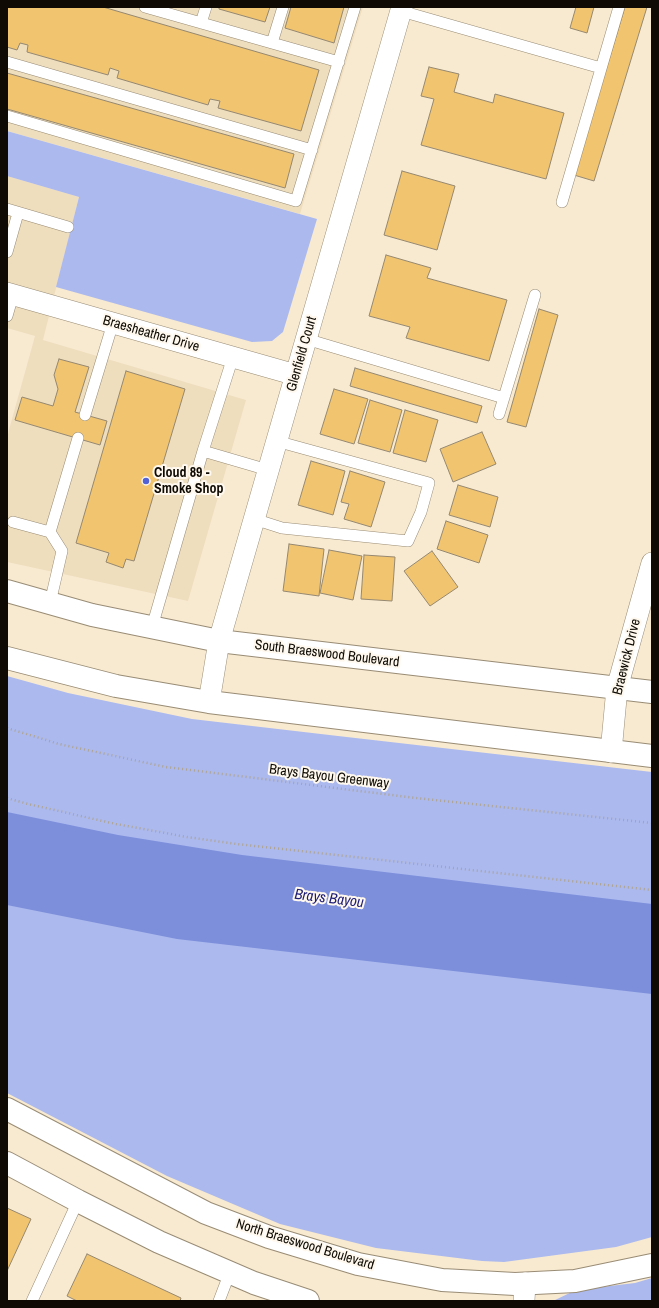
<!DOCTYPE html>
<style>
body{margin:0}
#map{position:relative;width:659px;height:1308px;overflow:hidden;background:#f8ead1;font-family:"Archivo Narrow",sans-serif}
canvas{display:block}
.frame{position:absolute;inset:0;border:8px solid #0f0b04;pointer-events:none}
</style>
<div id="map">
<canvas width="659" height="1308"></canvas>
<div class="frame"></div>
</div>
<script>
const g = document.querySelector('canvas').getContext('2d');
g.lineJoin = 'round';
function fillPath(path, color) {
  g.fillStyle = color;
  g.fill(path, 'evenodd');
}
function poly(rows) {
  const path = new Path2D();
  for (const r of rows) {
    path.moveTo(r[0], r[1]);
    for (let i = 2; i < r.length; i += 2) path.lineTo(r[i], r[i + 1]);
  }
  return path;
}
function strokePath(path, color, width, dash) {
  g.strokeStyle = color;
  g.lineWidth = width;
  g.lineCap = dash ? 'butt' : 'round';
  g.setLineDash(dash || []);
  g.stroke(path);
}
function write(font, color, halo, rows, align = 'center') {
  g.font = font + ' "Archivo Narrow",sans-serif';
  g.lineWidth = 4;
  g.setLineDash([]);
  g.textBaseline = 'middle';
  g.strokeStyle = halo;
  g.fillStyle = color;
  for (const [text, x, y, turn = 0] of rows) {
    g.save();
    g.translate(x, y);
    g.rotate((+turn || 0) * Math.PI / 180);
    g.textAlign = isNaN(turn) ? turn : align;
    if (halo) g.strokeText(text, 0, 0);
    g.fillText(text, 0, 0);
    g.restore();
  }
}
const built = poly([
 [7,7,363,7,300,214,7,131],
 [7,176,79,197,43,340,246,400,188,601,7,562,7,437,35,336,7,328]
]);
const green = poly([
 [7,131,317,219,283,332,272,341,252,342,56,287,79,197,7,176],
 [7,676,68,693,192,719,338,736,652,772,652,1237,616,1247,504,1262,482,1261,376,1248,280,1224,167,1176,7,1093],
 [652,1278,652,1301,553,1301,576,1290,635,1283]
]);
const water = poly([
 [7,812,118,835,242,855,652,904,652,994,177,939,7,905]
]);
const building = poly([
 [7,7,103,7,319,70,301,131,218,108,220,101,210,99,208,105,117,78,119,71,110,68,108,75,27,52,28,45,20,43,17,50,7,47,7,7],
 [219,7,270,7,265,22,219,9,219,7],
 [291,7,344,7,334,43,285,28,291,7],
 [576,7,594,7,587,33,570,28,576,7],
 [625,7,647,7,594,181,574,175,625,7],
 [429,67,459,74,454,92,493,103,495,94,564,113,546,179,421,145,434,99,421,96,429,67],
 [7,73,294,154,285,188,7,109,7,73],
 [402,171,455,186,437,250,384,235,402,171],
 [386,255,431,268,427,278,507,300,489,361,406,338,410,327,369,316,386,255],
 [539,309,558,315,526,427,507,422,539,309],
 [59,359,89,367,75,412,107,421,100,445,15,420,22,397,53,406,58,389,54,375,59,359],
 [355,368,482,406,477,423,350,386,355,368],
 [126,371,185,389,134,561,126,559,123,568,106,562,109,553,76,543,126,371],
 [334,389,368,399,354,444,320,434,334,389],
 [370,400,402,410,390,452,358,443,370,400],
 [405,410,438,420,426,462,393,453,405,410],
 [482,432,496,464,453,482,440,449,482,432],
 [311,461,345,471,333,515,298,505,311,461],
 [350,471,385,482,371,527,344,519,349,504,341,502,350,471],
 [458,485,498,497,490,527,449,515,458,485],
 [446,521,488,535,479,563,437,549,446,521],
 [289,544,324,549,319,596,283,591,289,544],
 [329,550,362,556,353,600,320,593,329,550],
 [432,551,458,587,430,606,404,571,432,551],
 [364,555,395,557,392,601,361,599,364,555],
 [7,1208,31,1219,7,1271,7,1208],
 [87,1254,181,1298,180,1301,77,1301,67,1296,87,1254]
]);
const path = poly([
 [7,728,59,744,166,767,416,798,652,823],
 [7,798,28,804,116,824,187,837,237,844,652,890]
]);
const service = poly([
 [145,7,339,62],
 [401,11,601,68],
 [201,23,206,7],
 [272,43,283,7],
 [7,62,312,150],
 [7,116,296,201,355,7],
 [562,202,619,7],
 [7,209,68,227],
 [7,252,18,213],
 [7,316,13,295],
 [306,339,504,398],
 [499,414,535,295],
 [85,415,113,323],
 [203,451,268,470],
 [254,519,282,528,408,541,421,512,429,483,276,441],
 [13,522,50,532],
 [50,603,62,551,50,532,78,438],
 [152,627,203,451,233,357],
 [32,1301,78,1201],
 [219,1301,230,1272]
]);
const minor = poly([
 [7,293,296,375],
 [209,702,219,641,402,7],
 [611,752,617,688,652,563],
 [524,1301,525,1283]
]);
const secondary = poly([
 [7,591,92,615,219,641,652,692],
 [7,658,116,686,209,702,652,756],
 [7,1109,206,1213,269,1237,358,1264,442,1280,515,1284,575,1281,652,1265],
 [7,1163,78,1201,159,1242,254,1283,308,1301]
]);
const markers = [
 [146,481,4,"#5161d6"]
];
const streetNames = [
 ["Braesheather Drive",151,334,16],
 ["Glenfield Court",302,354,-74],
 ["South Braeswood Boulevard",327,654,7],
 ["Braewick Drive",627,657,-76],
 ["Brays Bayou Greenway",329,777,7],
 ["North Braeswood Boulevard",305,1245,17]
];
const poiNames = [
 ["Cloud 89 -",154,473],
 ["Smoke Shop",154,489]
];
const waterNames = [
 ["Brays Bayou",329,899,7]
];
fillPath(built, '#efdebe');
fillPath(green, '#abb9ee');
fillPath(water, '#7d8edb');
fillPath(building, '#f1c46f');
strokePath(building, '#958871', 1);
strokePath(service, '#998c75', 12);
strokePath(minor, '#998c75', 22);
strokePath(secondary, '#998c75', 24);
strokePath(path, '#afa491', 2.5, [1, 3]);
strokePath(service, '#fff', 11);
strokePath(minor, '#fff', 21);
strokePath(secondary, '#fff', 22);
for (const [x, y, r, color] of markers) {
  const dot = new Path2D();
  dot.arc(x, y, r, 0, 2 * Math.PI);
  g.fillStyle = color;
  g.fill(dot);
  strokePath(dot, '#fef8ee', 1.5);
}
write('14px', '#0f0b04', '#fef8ee', streetNames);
write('bold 14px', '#0f0b04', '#fef8ee', poiNames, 'left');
write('italic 15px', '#1c1b75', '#fef8ee', waterNames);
</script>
